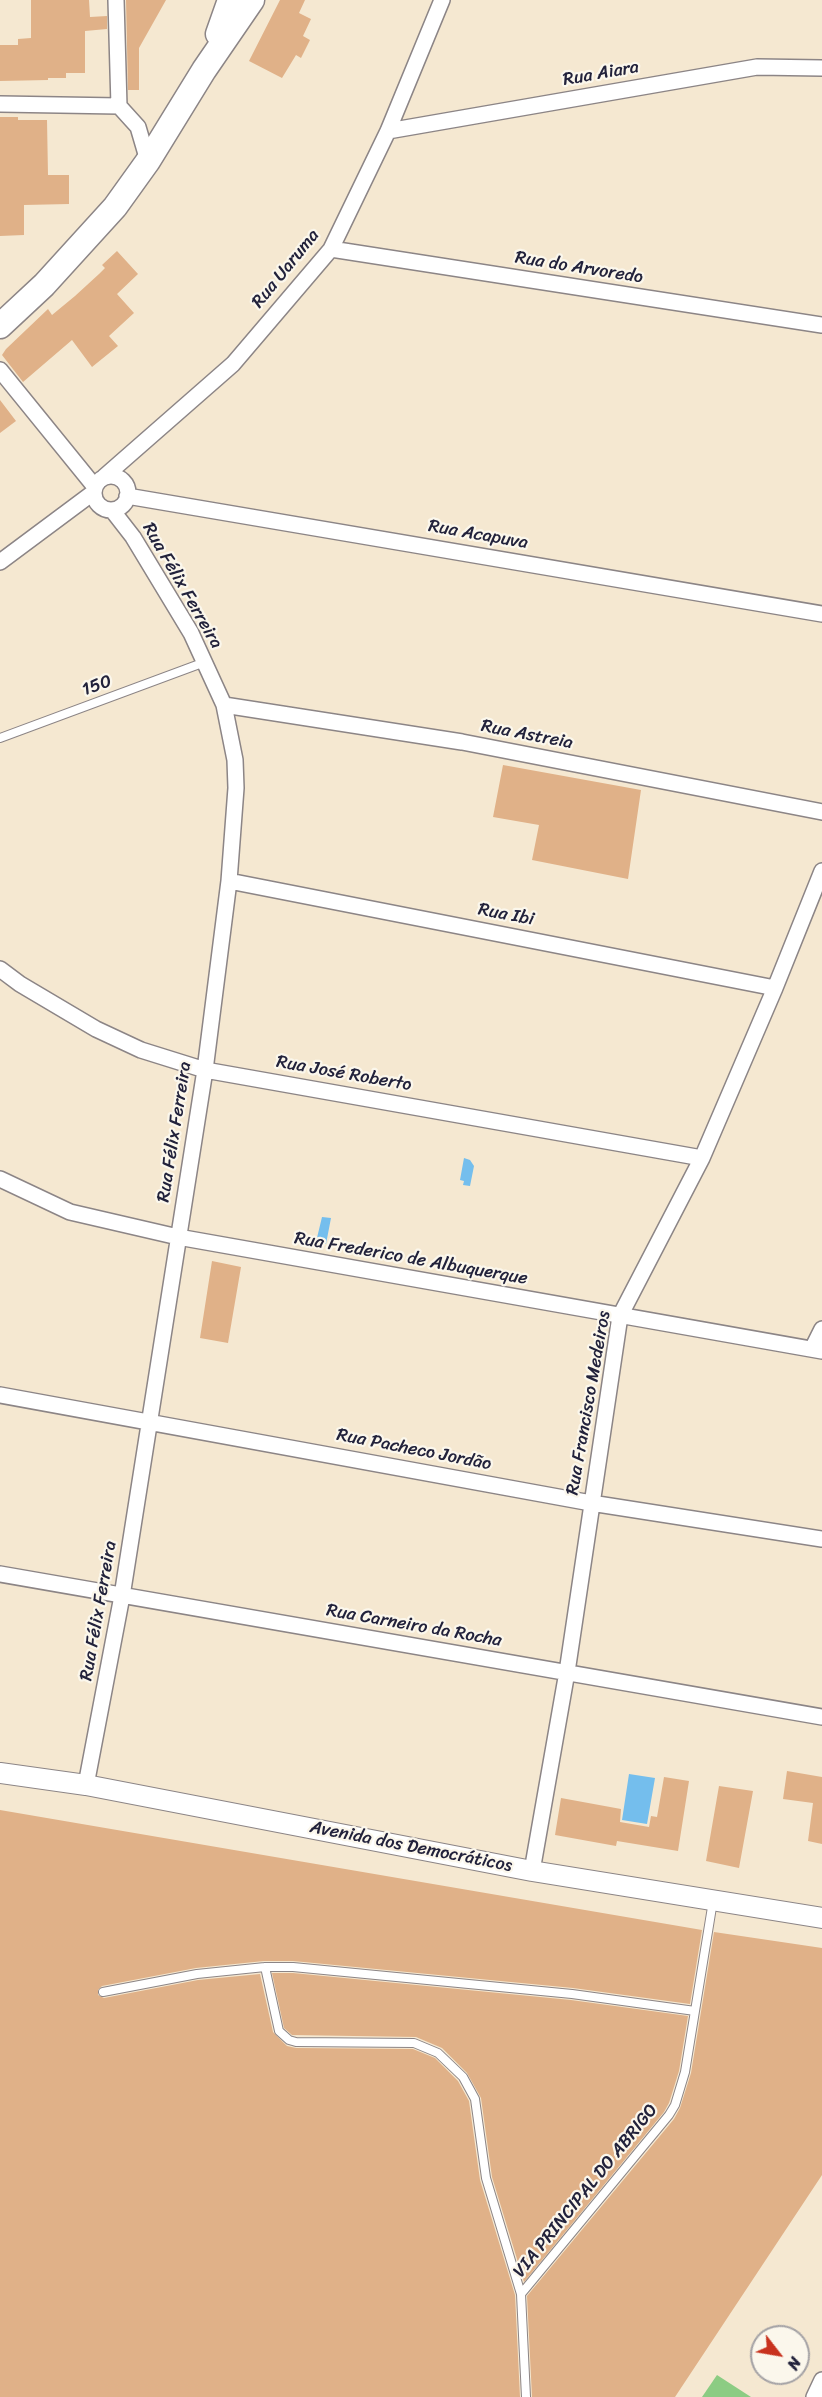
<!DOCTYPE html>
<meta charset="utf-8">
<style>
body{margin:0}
#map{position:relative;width:822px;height:2397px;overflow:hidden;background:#f5e8d1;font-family:Sriracha,sans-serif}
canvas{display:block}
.north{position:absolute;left:750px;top:2325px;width:60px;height:60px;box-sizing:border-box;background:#fbf7ec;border:2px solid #a4a2a5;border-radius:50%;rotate:121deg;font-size:16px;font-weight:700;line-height:24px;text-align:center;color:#22223b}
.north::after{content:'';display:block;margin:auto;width:21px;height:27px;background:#c8321e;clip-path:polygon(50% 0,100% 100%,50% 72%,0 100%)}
</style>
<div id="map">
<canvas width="822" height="2397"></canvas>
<div class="north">N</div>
</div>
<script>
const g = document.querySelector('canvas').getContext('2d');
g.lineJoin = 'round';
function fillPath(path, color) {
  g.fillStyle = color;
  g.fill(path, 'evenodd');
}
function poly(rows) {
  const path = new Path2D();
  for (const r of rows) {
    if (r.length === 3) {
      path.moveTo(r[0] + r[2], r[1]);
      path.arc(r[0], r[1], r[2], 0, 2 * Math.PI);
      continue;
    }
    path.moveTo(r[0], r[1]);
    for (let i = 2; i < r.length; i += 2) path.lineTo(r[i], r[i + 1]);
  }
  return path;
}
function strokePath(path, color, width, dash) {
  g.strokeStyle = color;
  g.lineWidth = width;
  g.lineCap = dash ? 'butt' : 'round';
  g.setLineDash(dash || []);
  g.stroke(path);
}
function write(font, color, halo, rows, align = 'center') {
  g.font = font + ' Sriracha,sans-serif';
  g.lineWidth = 4.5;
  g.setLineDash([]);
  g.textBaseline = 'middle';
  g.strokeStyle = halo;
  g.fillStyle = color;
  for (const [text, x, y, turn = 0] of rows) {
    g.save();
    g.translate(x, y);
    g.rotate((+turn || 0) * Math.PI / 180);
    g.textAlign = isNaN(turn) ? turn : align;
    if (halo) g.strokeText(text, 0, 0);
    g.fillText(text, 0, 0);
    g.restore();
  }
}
const green = poly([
 [717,2375,751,2397,702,2397]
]);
const water = poly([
 [464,1158,470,1160,474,1166,470,1186,463,1185,464,1181,460,1180],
 [322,1217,331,1218,326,1244,316,1242],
 [629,1774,655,1778,647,1824,622,1820]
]);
const building = poly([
 [31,0,89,0,90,17,107,16,107,29,85,31,85,73,66,73,66,78,48,78,48,80,0,81,0,45,18,45,18,39,31,38],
 [126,0,166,0,139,48,139,90,128,90],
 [280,0,305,0,299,13,311,19,303,36,310,40,301,58,296,55,282,78,249,61],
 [0,117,18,117,18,120,47,120,48,175,69,175,69,204,24,205,24,235,0,236],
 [117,251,138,274,117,294,134,313,109,336,118,346,92,367,72,340,23,382,2,355,6,349,48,309,52,315,75,296,99,274,105,268,102,265],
 [0,400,16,421,0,433],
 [503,765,641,790,628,879,532,860,539,825,493,817],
 [212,1261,241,1267,228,1343,200,1338],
 [787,1771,822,1777,822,1844,808,1841,813,1803,783,1799],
 [664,1777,689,1781,678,1851,617,1841,616,1846,555,1835,561,1798,621,1809,620,1822,649,1827,651,1816,657,1817],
 [719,1786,753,1791,739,1868,706,1861],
 [0,1810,702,1930,690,2004,573,1988,293,1961,264,1961,196,1968,102,1986,98,1990,98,1995,104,1998,198,1980,260,1974,273,2032,287,2046,296,2048,413,2049,435,2058,458,2081,469,2101,480,2180,515,2295,520,2397,0,2397],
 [714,1932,822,1948,822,2175,675,2397,532,2397,527,2296,674,2119,680,2108,691,2073],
 [272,1973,293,1973,571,2000,688,2016,679,2071,669,2103,664,2112,524,2282,492,2177,481,2098,467,2073,442,2048,416,2037,292,2035,284,2028]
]);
const service = poly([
 [0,738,205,662],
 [265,1967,279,2031,289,2040,296,2042,414,2043,438,2053,463,2077,475,2099,486,2178,521,2294],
 [103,1992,197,1974,265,1967,293,1967,572,1994,695,2011],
 [526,2397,521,2294,669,2115,675,2105,685,2072,713,1901]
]);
const minor = poly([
 [116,0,119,106],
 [0,104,119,106,138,127,148,161],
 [388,131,757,67,822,68],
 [331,249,822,325],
 [0,370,95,487],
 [111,493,17],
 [104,477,233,364,331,249,388,131,442,0],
 [127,496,822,614],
 [0,562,94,492],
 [224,705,462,742,822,812],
 [229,881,775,988],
 [0,969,20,984,96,1029,141,1050,205,1070,702,1158],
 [0,1179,70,1212,178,1237,822,1351],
 [812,1349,822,1329],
 [0,1395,591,1503,822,1539],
 [0,1574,822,1717],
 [86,1785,122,1596,205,1070,229,881,236,788,235,760,224,705,191,633,133,537,112,510],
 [532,1871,567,1672,620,1316,702,1158,775,988,822,871],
 [814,2397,822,2380]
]);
const tertiary = poly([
 [0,1773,86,1785,532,1871,822,1918]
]);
const primary = poly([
 [218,34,230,0],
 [0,326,44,285,115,207,148,161,204,70,252,0]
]);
const streetNames = [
 ["Rua Aiara",601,74,-10],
 ["Rua do Arvoredo",579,268,9],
 ["Rua Uaruma",286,269,-51],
 ["Rua Acapuva",478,535,10],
 ["Rua Félix Ferreira",182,586,60],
 ["150",97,686,-20],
 ["Rua Astreia",527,735,11],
 ["Rua Ibi",506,915,11],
 ["Rua José Roberto",344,1074,10],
 ["Rua Félix Ferreira",175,1132,-81],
 ["Rua Frederico de Albuquerque",411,1259,10],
 ["Rua Francisco Medeiros",589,1403,-80],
 ["Rua Pacheco Jordão",414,1450,11],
 ["Rua Félix Ferreira",99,1611,-80],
 ["Rua Carneiro da Rocha",414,1626,10],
 ["Avenida dos Democráticos",411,1847,11],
 ["VIA PRINCIPAL DO ABRIGO",586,2191,-51]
];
fillPath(green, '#8ccc83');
fillPath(water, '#74beed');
fillPath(building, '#e0b188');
strokePath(service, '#8c8586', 10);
strokePath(minor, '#8c8586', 18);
strokePath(tertiary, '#8c8586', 22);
strokePath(primary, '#8c8586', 27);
strokePath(service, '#fff', 8);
strokePath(minor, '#fff', 15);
strokePath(tertiary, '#fff', 20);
strokePath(primary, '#fff', 24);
write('18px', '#22223b', '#fbf7ec', streetNames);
</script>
